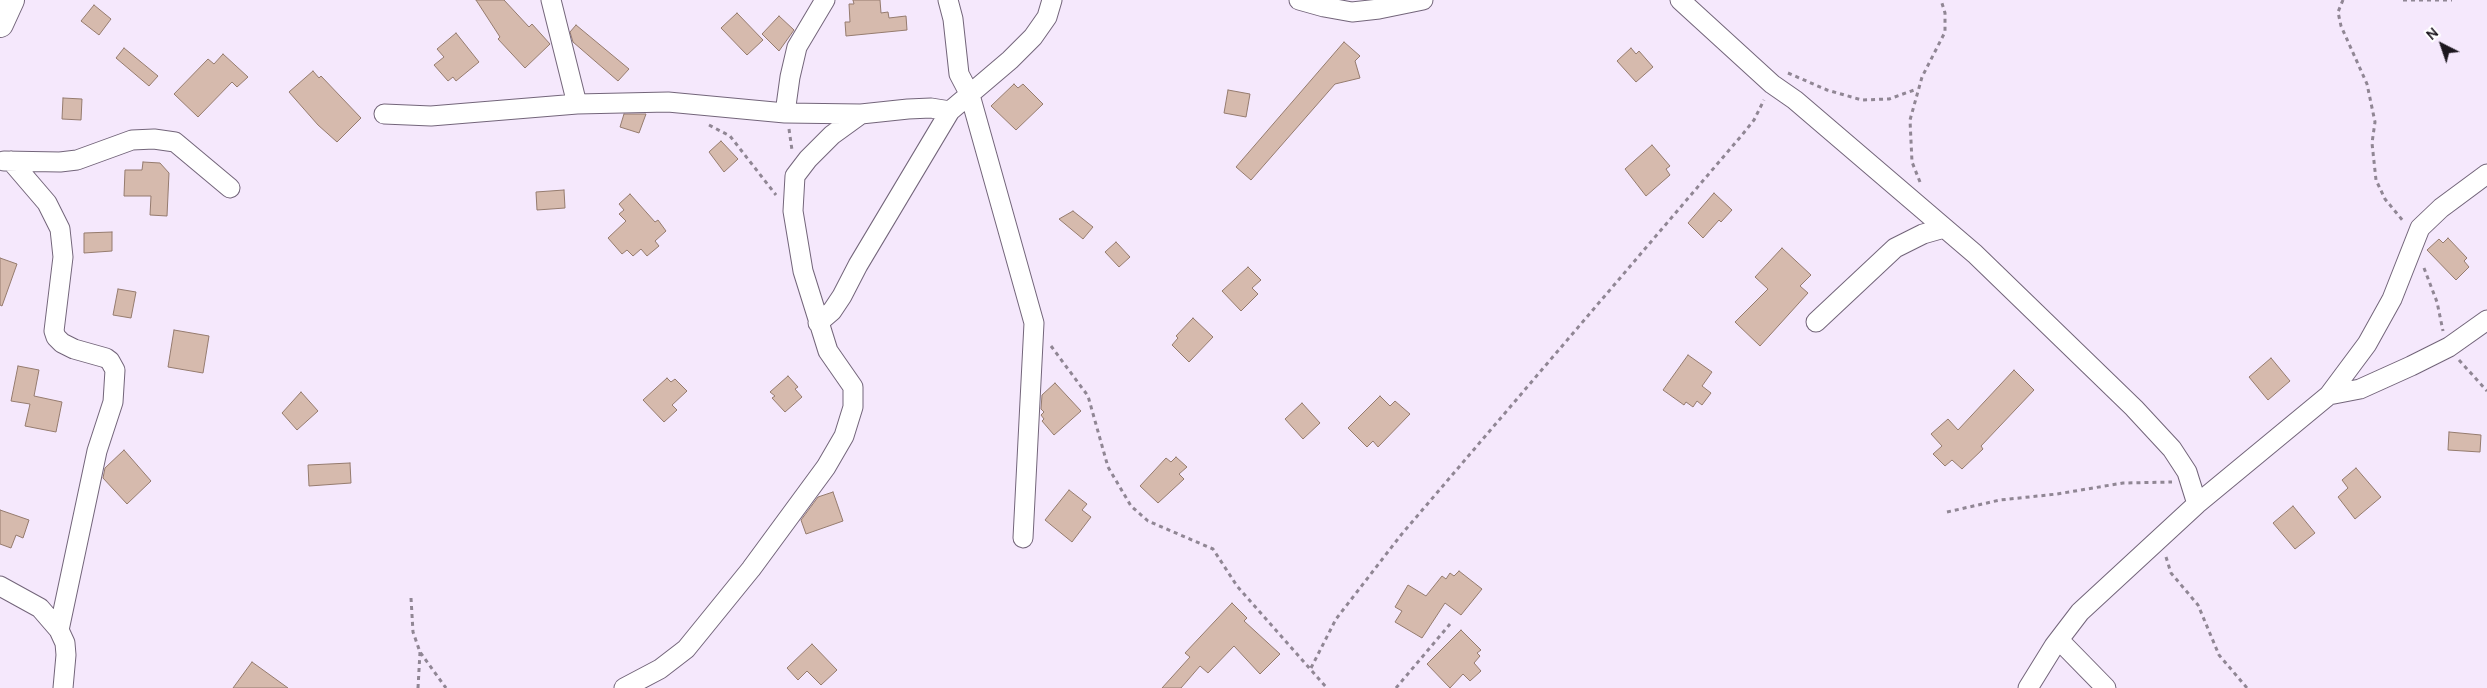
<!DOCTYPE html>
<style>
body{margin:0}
#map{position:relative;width:2487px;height:688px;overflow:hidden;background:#f5e8fc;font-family:Manrope,sans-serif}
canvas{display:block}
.north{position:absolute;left:2417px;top:20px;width:50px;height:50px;-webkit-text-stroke:4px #fff;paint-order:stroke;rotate:319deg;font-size:14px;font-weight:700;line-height:20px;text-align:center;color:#1d171f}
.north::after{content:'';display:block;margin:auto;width:18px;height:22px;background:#1d171f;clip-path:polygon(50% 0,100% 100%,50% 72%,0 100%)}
</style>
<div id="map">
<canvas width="2487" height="688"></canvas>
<div class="north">N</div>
</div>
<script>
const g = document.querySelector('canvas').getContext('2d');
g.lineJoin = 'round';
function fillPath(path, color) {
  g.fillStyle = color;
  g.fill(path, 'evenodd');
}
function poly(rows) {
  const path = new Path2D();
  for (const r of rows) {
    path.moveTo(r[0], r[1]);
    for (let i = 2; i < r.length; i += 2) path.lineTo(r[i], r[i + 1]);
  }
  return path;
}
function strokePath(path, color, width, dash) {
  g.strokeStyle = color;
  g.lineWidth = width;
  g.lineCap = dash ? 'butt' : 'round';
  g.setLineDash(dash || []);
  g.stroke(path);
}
const building = poly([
 [476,0,504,0,529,27,532,24,550,44,525,68,498,39,500,37,476,0],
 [853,0,880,0,881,13,888,12,889,18,906,16,907,30,846,36,845,22,850,22,849,4,854,4,853,0],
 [94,5,111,19,99,35,81,21,94,5],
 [737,13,763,40,747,55,721,28,737,13],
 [779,16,794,30,779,51,762,34,779,16],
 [576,25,629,69,618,81,573,42,570,32,576,25],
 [456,33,479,62,456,81,453,77,448,81,434,65,444,57,437,49,456,33],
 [1344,42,1360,56,1355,61,1360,78,1335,84,1251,180,1236,167,1344,42],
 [124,48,158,76,149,86,116,58,124,48],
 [1631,48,1636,54,1639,51,1653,67,1636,82,1617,61,1631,48],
 [223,54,248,77,237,87,232,82,198,117,174,94,208,59,214,64,223,54],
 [313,71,319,78,321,76,361,118,337,142,318,125,289,92,313,71],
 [1014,84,1018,88,1023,84,1043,104,1016,130,991,106,1014,84],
 [1228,90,1250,94,1246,117,1224,113,1228,90],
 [63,98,82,99,81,120,62,119,63,98],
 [624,114,646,114,639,133,620,127,624,114],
 [721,141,738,159,724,172,709,152,721,141],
 [1652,145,1670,166,1666,169,1670,175,1646,196,1625,169,1652,145],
 [143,162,160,163,169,173,167,216,150,215,151,196,124,196,125,170,142,170,143,162],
 [564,190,565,208,537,210,536,192,564,190],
 [1714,193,1732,210,1721,222,1719,220,1703,238,1688,223,1714,193],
 [630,194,655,222,658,220,666,231,655,241,659,246,647,256,641,249,633,256,627,250,622,254,608,238,626,221,619,214,624,210,619,204,630,194],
 [1073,211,1093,227,1083,239,1059,219,1073,211],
 [112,232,112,251,84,253,84,233,112,232],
 [2448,238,2467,258,2464,261,2469,267,2456,280,2427,250,2439,239,2443,243,2448,238],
 [1116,242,1130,257,1119,267,1105,252,1116,242],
 [1782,248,1811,275,1800,286,1808,293,1760,346,1735,322,1768,289,1755,277,1782,248],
 [0,258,17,264,2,306,0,305,0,258],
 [1248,267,1261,280,1252,288,1258,294,1241,311,1222,291,1248,267],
 [118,289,136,292,131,318,113,315,118,289],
 [1193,318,1213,337,1189,362,1172,345,1178,338,1176,336,1193,318],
 [174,330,209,336,203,373,168,367,174,330],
 [1688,355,1712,372,1702,386,1711,393,1702,405,1697,401,1693,407,1686,402,1684,405,1663,390,1688,355],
 [2271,358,2290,381,2268,400,2249,377,2271,358],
 [18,366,39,370,34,396,62,402,56,432,25,426,30,404,11,401,18,366],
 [2014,370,2034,390,1981,446,1983,449,1962,469,1952,460,1945,466,1933,454,1942,446,1931,434,1948,419,1958,430,2014,370],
 [788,376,798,387,795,389,802,397,785,412,772,398,775,396,770,392,788,376],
 [667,378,671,382,675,379,687,391,672,405,677,410,664,422,643,400,667,378],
 [1055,383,1081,411,1054,435,1042,421,1044,419,1041,415,1044,412,1041,409,1042,395,1055,383],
 [301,392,318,411,297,430,282,413,301,392],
 [1380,396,1390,406,1395,401,1410,414,1378,447,1373,441,1367,447,1348,428,1380,396],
 [1302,403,1320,423,1303,439,1285,419,1302,403],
 [2449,432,2481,435,2480,452,2448,450,2449,432],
 [124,450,151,481,127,504,103,478,105,468,124,450],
 [1176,457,1187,467,1179,474,1184,479,1158,503,1140,486,1166,458,1171,462,1176,457],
 [350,463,351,483,309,486,308,465,350,463],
 [2356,468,2381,497,2355,519,2338,497,2348,488,2342,480,2356,468],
 [1069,490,1087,504,1082,510,1091,517,1072,542,1045,520,1069,490],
 [833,492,843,521,806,534,801,520,818,497,833,492],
 [2293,506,2315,533,2295,549,2273,523,2293,506],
 [0,510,29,520,23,538,16,535,11,548,0,544,0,510],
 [1459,571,1482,589,1461,615,1445,603,1422,638,1395,622,1402,611,1395,607,1408,585,1426,596,1442,576,1446,579,1450,573,1454,576,1459,571],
 [1232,603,1247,618,1244,621,1280,654,1260,674,1234,646,1208,673,1200,666,1181,688,1162,688,1190,657,1185,653,1232,603],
 [1461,630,1481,650,1477,653,1480,656,1474,663,1481,671,1470,681,1463,674,1450,688,1427,664,1461,630],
 [812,644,837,670,821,685,807,671,798,680,787,668,812,644],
 [252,662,288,688,233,688,252,662]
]);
const path = poly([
 [2343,0,2338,12,2341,26,2367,84,2375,122,2372,143,2376,180,2385,199,2404,222],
 [2403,0,2452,0],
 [1788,73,1827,90,1862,100,1889,99,1917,89],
 [709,125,730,136,776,195],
 [789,129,792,150],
 [1920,182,1912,162,1910,120,1922,77,1945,32,1945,13,1941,0],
 [2424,268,2437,302,2443,331],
 [1051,346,1088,396,1108,467,1131,506,1148,521,1213,549,1237,586,1327,688],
 [2459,360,2487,391],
 [1947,512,2000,500,2057,494,2123,483,2172,482],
 [2166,557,2171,573,2198,605,2219,655,2247,688],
 [411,598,413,632,420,652,446,688],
 [1311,668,1336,619,1401,535,1742,135,1754,120,1764,100],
 [418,688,420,652],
 [1396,688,1450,624]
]);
const street = poly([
 [551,0,577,104],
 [948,0,953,19,959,74,970,95,1034,323,1023,538],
 [1299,0,1324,7,1352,12,1379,9,1423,0],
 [1680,0,1772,84,1795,100,1975,254,2134,408,2172,449,2187,472,2197,504],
 [785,113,790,77,797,47,825,0],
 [384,114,431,116,577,104,668,102,785,113,861,114],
 [4,161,60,162,77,160,132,140,154,139,175,142,230,188],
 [11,161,47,203,60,229,63,257,54,331,56,337,62,343,74,349,106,358,110,361,115,370,113,402,97,451,59,630],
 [1816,322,1895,248,1923,234,1944,228],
 [818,323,832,311,842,296,858,265,950,111,1010,60,1033,37,1047,17,1052,0],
 [2329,395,2360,389,2411,366,2449,347,2487,320],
 [0,586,40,608,59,630,65,643,66,655,63,688],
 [2059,640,2106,688],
 [624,688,660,669,686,649,751,569,826,467,844,436,853,407,853,387,828,351,803,271,793,211,795,176,808,159,832,135,861,114,908,109,931,108,950,111],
 [2028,688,2054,646,2080,612,2197,504,2329,395,2367,344,2392,299,2420,228,2441,208,2487,174]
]);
const secondary = poly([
 [0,24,11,0]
]);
fillPath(building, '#d6baad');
strokePath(building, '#957b6e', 1);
strokePath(street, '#73657a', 21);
strokePath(secondary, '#73657a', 28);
strokePath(path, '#908694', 3, [4, 4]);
strokePath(street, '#fff', 19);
strokePath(secondary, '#fff', 26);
</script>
